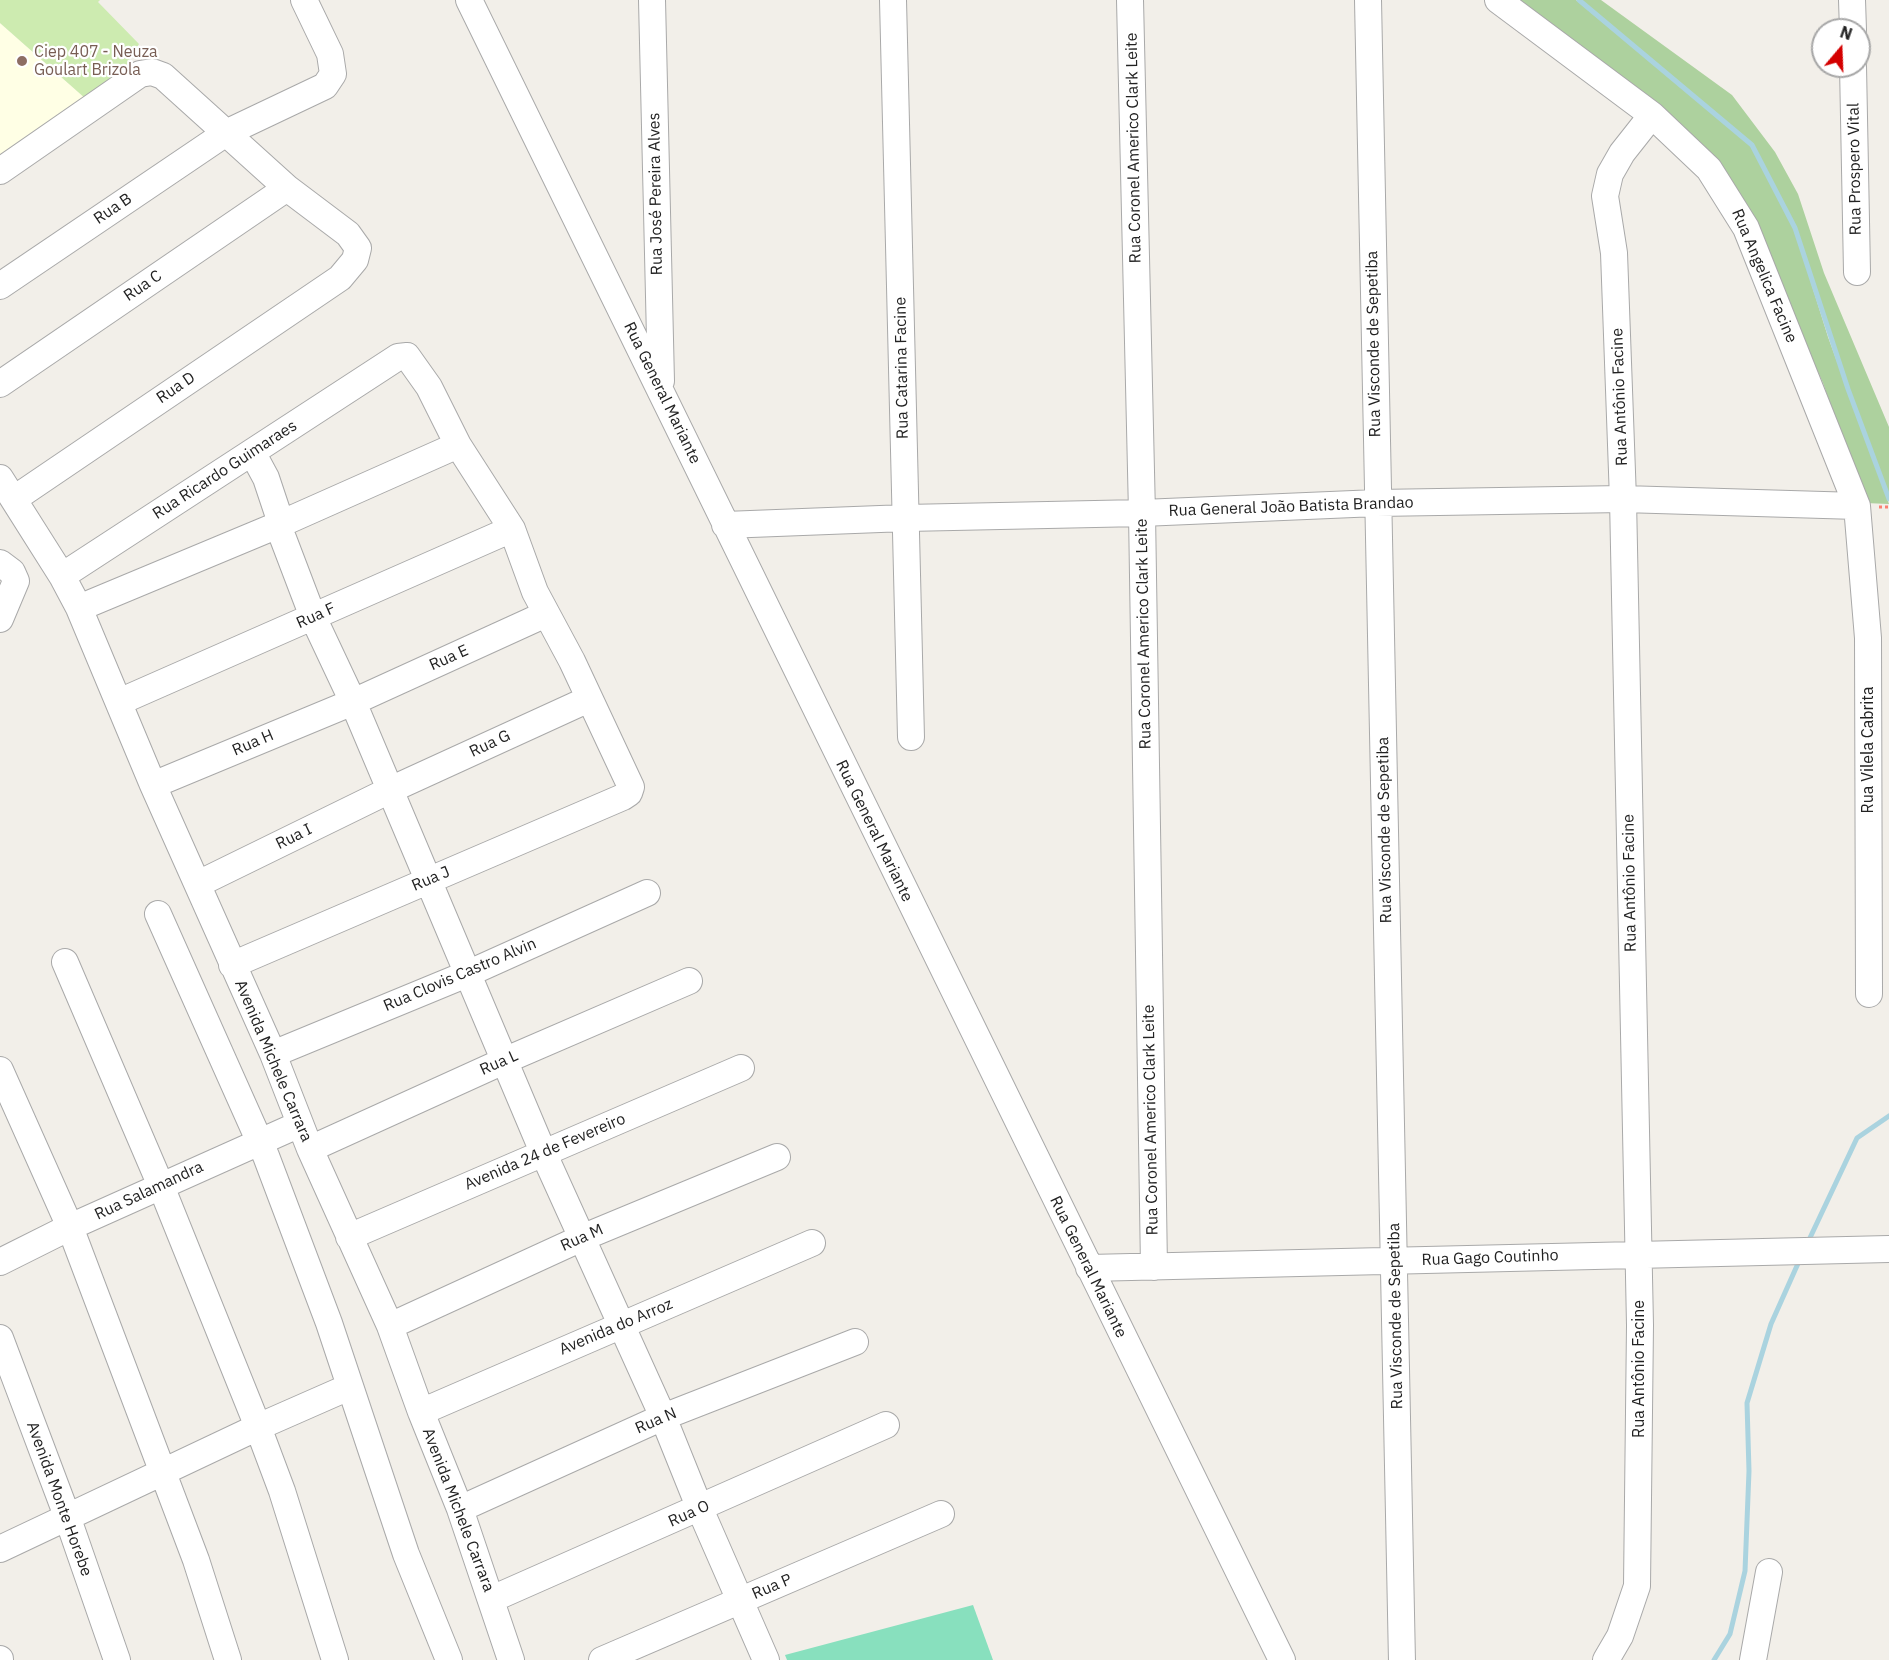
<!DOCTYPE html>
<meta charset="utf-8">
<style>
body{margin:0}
#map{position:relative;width:1889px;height:1660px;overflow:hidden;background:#f2efe9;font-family:"IBM Plex Sans",sans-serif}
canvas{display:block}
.north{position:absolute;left:1811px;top:18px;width:60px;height:60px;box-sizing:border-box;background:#fff;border:2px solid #a7a7a7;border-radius:50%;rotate:19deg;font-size:16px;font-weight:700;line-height:24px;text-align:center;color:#222}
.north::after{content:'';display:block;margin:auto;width:21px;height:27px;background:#d40000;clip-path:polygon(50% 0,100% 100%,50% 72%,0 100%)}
</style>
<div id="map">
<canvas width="1889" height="1660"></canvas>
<div class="north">N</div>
</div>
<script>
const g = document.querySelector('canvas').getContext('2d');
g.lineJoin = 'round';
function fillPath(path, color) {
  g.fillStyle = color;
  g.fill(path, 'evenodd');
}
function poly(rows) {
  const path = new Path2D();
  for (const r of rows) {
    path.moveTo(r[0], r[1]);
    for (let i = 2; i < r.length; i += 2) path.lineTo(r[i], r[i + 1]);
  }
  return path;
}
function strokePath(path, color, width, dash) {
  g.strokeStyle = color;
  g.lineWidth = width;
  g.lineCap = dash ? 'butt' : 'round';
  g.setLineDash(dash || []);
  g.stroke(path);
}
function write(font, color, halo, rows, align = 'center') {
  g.font = font + ' "IBM Plex Sans",sans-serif';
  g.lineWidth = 4.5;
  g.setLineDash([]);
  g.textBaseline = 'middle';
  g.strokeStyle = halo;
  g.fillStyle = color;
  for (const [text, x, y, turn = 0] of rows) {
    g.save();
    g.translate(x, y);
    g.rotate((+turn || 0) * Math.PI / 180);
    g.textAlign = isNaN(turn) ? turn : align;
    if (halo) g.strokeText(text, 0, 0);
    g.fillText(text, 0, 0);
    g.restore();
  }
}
const education = poly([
 [0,23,86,99,0,160]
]);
const grass = poly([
 [0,0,100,0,98,2,139,44,121,74,86,99,0,23]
]);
const forest = poly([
 [1514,0,1576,0,1751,146,1794,228,1828,337,1889,504,1865,503,1823,383,1778,283,1736,197,1699,141],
 [1580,0,1601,0,1732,95,1775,152,1798,194,1824,273,1889,427,1889,496,1851,395,1796,228,1752,145]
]);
const pitch = poly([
 [973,1605,993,1660,787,1660,785,1655]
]);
const stream = poly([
 [1579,0,1752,145,1795,228,1848,389,1889,499],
 [1808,1242,1857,1138,1889,1116],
 [1714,1660,1730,1634,1745,1571,1749,1471,1747,1403,1771,1324,1800,1259]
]);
const path = poly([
 [1879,507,1889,507]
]);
const minor = poly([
 [469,0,1282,1660],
 [652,0,661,381],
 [893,0,911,737],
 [1130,0,1142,513,1154,1267],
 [1368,0,1402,1660],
 [1498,0,1652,115,1709,169,1746,228,1857,506,1868,638,1869,994],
 [1852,0,1853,30],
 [1853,66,1857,272],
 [0,171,140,74,152,72,163,76,287,188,348,234,358,248,355,260,340,278,14,499],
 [0,286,226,133,325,86,333,74,330,54,304,0],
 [0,384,287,188],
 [252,452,266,478,278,514,278,525,313,617,353,702,543,1152,663,1417,700,1509,766,1660],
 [0,478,62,576,79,608,153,785,273,1054,310,1149,390,1326,421,1412,460,1509,511,1660],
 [725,525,906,518,1142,513,1377,503,1623,499,1857,506],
 [0,563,12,572,16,581,0,619],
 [62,576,398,357,407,356,429,387,458,445,512,529,535,592,572,661,631,787,629,793,623,797,232,965],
 [79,608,278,525,458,445],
 [119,702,512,529],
 [153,785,353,702,546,614],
 [198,884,390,790,589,699],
 [158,914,266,1156,329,1323,406,1554,449,1660],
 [65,962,161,1186,258,1427,282,1491,335,1660],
 [273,1054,467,974,647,893],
 [0,1070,70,1227,196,1560,228,1660],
 [310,1149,506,1060,689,981],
 [349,1237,741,1068],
 [0,1262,70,1227,300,1124],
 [1089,1268,1889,1249],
 [390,1326,584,1237,777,1157],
 [0,1338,67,1516,117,1660],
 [421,1412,812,1243],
 [460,1509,663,1417,855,1342],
 [0,1549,258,1427,349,1387],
 [492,1599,886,1425],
 [0,1659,0,1660],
 [602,1660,941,1514],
 [1606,1660,1620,1636,1637,1586,1640,1325,1623,499,1614,253,1605,196,1610,174,1622,153,1652,115],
 [1753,1660,1769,1572]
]);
const markers = [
 [22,61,6,"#8d6e63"]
];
const educationNames = [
 ["Ciep 407 - Neuza",34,52],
 ["Goulart Brizola",34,70]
];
const streetNames = [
 ["Rua Coronel Americo Clark Leite",1134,148,-91],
 ["Rua Prospero Vital",1855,169,-91],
 ["Rua José Pereira Alves",656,194,-91],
 ["Rua B",113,209,-34],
 ["Rua Angelica Facine",1764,276,67],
 ["Rua C",143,286,-34],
 ["Rua Visconde de Sepetiba",1374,344,-91],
 ["Rua Catarina Facine",902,368,-91],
 ["Rua D",176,388,-34],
 ["Rua General Mariante",662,393,64],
 ["Rua Antônio Facine",1620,397,-92],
 ["Rua Ricardo Guimaraes",225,470,-33],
 ["Rua General João Batista Brandao",1291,507,-2],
 ["Rua F",316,616,-24],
 ["Rua Coronel Americo Clark Leite",1144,634,-91],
 ["Rua E",449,658,-24],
 ["Rua H",253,743,-23],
 ["Rua G",490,744,-25],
 ["Rua Vilela Cabrita",1868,750,-90],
 ["Rua Visconde de Sepetiba",1385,830,-91],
 ["Rua General Mariante",874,831,64],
 ["Rua I",294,837,-26],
 ["Rua J",431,879,-23],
 ["Rua Antônio Facine",1630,883,-91],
 ["Rua Clovis Castro Alvin",460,975,-23],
 ["Avenida Michele Carrara",273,1061,67],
 ["Rua L",499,1063,-24],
 ["Rua Coronel Americo Clark Leite",1151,1120,-91],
 ["Avenida 24 de Fevereiro",545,1152,-23],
 ["Rua Salamandra",149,1191,-25],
 ["Rua M",582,1238,-24],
 ["Rua Gago Coutinho",1490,1258,-2],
 ["Rua General Mariante",1088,1267,64],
 ["Rua Visconde de Sepetiba",1396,1316,-91],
 ["Avenida do Arroz",616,1327,-23],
 ["Rua Antônio Facine",1639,1369,-90],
 ["Rua N",656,1421,-23],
 ["Avenida Monte Horebe",59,1499,70],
 ["Avenida Michele Carrara",458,1510,69],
 ["Rua O",689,1514,-24],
 ["Rua P",772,1587,-23]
];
fillPath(education, '#ffffe5');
fillPath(grass, '#cdebb0');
fillPath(forest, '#add19e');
fillPath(pitch, '#88e0be');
strokePath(stream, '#aad3df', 5);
strokePath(minor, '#a9a9a9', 28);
strokePath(path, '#fa8072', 3, [3, 3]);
strokePath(minor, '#fff', 26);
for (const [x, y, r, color] of markers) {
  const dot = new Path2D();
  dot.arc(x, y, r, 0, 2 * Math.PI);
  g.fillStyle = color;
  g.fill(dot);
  strokePath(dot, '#fff', 2);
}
write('16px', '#785e54', '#fff', educationNames, 'left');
write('16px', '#222', '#fff', streetNames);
</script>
